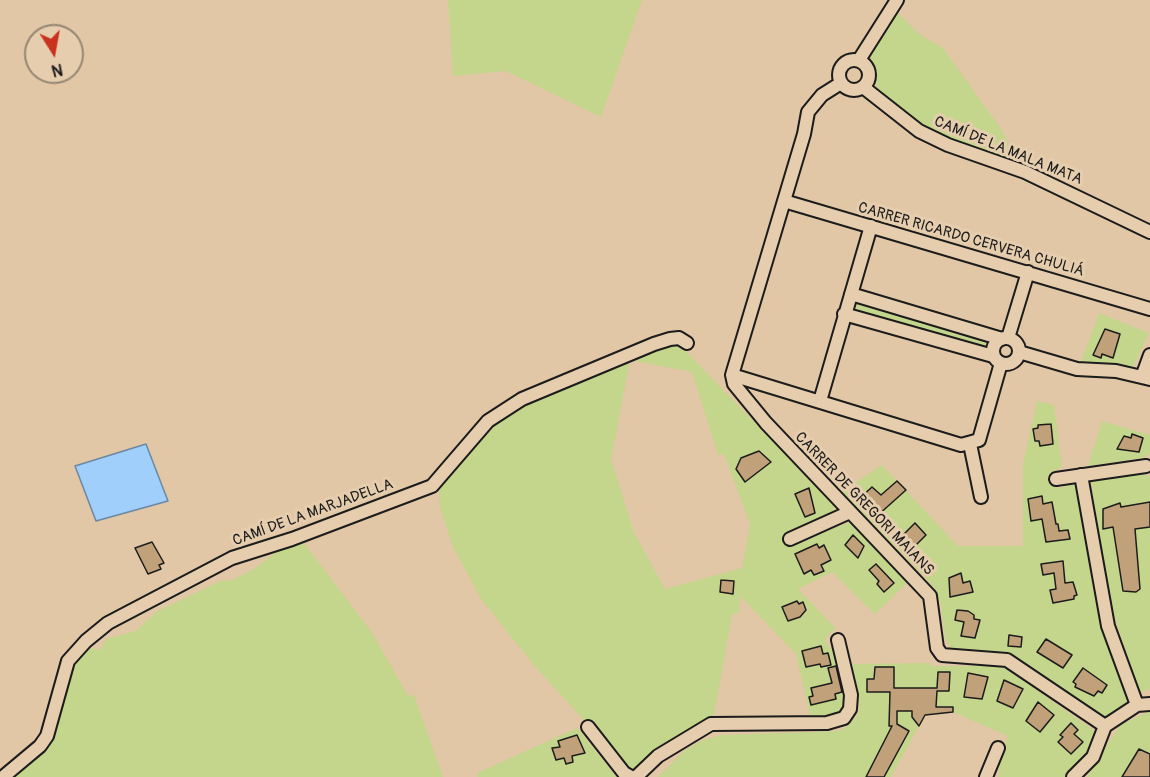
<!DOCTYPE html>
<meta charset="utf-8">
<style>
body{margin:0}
#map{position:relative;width:1150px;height:777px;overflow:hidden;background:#e1c7a5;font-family:Pangolin,sans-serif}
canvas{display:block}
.north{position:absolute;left:24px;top:24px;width:60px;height:60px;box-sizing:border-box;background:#e5cdad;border:2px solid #958673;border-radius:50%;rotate:169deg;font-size:16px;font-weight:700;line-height:24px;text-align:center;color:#1c1c1c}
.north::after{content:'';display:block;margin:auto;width:21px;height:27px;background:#c8321e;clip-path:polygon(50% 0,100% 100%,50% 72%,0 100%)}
</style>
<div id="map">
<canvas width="1150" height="777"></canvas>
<div class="north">N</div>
</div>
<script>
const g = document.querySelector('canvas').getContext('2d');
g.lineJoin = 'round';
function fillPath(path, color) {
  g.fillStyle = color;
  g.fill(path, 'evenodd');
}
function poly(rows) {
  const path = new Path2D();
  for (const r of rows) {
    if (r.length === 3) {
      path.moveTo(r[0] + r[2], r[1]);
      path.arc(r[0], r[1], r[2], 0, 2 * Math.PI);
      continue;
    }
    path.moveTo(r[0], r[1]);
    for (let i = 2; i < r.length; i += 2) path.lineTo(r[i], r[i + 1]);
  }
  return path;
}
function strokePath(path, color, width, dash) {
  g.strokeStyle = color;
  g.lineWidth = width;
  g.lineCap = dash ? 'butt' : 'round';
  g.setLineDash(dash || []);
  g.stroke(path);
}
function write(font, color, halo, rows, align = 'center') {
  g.font = font + ' Pangolin,sans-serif';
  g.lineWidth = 6;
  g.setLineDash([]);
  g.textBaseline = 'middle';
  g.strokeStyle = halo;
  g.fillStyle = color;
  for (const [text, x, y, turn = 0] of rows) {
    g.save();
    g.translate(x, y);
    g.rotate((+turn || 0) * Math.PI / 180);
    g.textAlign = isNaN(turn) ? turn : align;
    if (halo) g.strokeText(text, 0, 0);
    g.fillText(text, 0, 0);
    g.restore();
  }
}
const green = poly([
 [448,0,642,0,601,117,506,71,453,76],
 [898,13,920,35,942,47,999,126,1017,157,1017,161,934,135,882,94,874,82,870,54],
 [862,302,990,341,991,346,987,350,856,312,857,304],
 [1099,313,1149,333,1132,369,1080,364],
 [674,343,679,344,834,505,833,512,787,531,788,547,850,522,908,582,875,614,832,572,798,589,836,629,830,632,825,641,833,652,845,704,841,712,831,716,810,716,796,654,740,596,739,613,732,614,714,715,658,747,631,772,533,664,481,599,453,547,440,507,439,490,473,444,500,420,531,401,656,347],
 [630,360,692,372,718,455,724,454,750,524,742,568,665,589,634,533,611,459],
 [1037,401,1054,405,1062,467,1051,472,1049,481,1059,489,1073,483,1076,486,1095,601,1102,631,1127,697,1126,702,1107,719,1006,652,951,648,945,639,941,604,933,586,842,492,882,465,958,546,1023,546,1023,463],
 [1102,421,1150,435,1150,454,1142,458,1088,466],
 [1142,474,1150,476,1150,689,1140,692,1111,607,1091,484,1094,480],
 [303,542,371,631,408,696,414,695,443,777,13,777,48,747,67,680,81,655,90,648,100,650,106,639,136,631,156,612,222,580,230,581,254,569,279,550],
 [931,663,931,666,1003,666,1097,733,1083,758,1067,777,998,777,1000,771,996,764,1008,736,953,712,925,715,891,777,658,777,685,750,703,740,722,735,837,731,845,728,856,717,860,707,852,664],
 [1150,711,1150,777,1087,777,1120,725],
 [577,728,617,777,478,777,477,773]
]);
const water = poly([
 [146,444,168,501,96,521,75,466,146,444]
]);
const building = poly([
 [1105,329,1120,334,1113,358,1102,354,1101,358,1093,355,1105,329],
 [1051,424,1053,444,1040,446,1039,441,1035,441,1033,429,1038,428,1038,425,1051,424],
 [1132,434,1143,438,1139,452,1117,449,1124,436,1131,438,1132,434],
 [759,451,771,462,745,482,736,469,741,458,759,451],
 [897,481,906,490,877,516,859,499,872,487,881,495,897,481],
 [809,488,815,513,805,517,795,494,809,488],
 [1042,496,1043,504,1052,502,1056,524,1058,524,1059,531,1068,530,1070,539,1046,542,1042,519,1031,521,1028,499,1042,496],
 [1150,502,1150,527,1135,529,1140,589,1136,592,1123,591,1113,527,1103,529,1103,509,1120,503,1121,507,1150,502],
 [915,523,926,535,911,550,899,539,915,523],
 [853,535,864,546,858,558,845,545,853,535],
 [152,542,164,563,159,565,161,569,148,574,135,548,152,542],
 [817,544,819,548,824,545,831,560,821,565,824,571,814,575,811,570,804,574,795,554,817,544],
 [1063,561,1065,583,1073,582,1077,595,1074,596,1074,599,1053,603,1050,590,1056,589,1054,573,1043,575,1041,564,1063,561],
 [876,564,894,583,884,592,877,584,879,581,869,570,876,564],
 [961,573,963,583,970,581,973,592,950,597,949,578,961,573],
 [721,580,734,581,733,594,720,592,721,580],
 [797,601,799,604,803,602,806,610,800,617,788,621,782,607,797,601],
 [957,610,968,611,974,615,974,619,980,620,975,638,961,636,964,622,955,620,957,610],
 [1009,635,1022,637,1021,647,1008,646,1009,635],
 [1046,639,1072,655,1063,668,1037,652,1046,639],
 [821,646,823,654,828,653,831,665,821,667,820,664,806,667,802,651,821,646],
 [836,666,842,692,835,694,836,699,811,705,809,697,813,696,811,688,832,683,828,668,836,666],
 [875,667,894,667,894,688,937,688,938,672,950,672,949,691,937,691,936,707,953,707,953,712,925,715,919,726,912,717,912,711,897,711,897,724,909,731,884,777,866,777,892,726,889,726,890,692,867,692,867,679,874,679,875,667],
 [1083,668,1107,685,1102,693,1098,691,1094,696,1075,687,1076,684,1073,682,1083,668],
 [968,673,988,677,982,699,964,697,968,673],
 [1004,680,1023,689,1013,708,997,701,1004,680],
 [1038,702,1054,715,1040,732,1026,721,1038,702],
 [1071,723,1078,730,1074,734,1083,742,1071,754,1058,742,1063,737,1060,735,1071,723],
 [577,735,585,753,572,756,573,762,566,764,564,758,556,760,552,748,560,747,558,741,577,735],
 [1139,749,1150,754,1150,777,1122,777,1139,749]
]);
const minor = poly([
 [859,60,897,0],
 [854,75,15],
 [841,83,822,95,808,112,804,134,732,375,734,384,766,423,930,596,937,648,942,655,1007,660,1105,726],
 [863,87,919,131,948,145,1025,172,1150,232],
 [784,201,1150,309],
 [851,294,1002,339],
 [844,314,993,356],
 [1006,351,13],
 [1008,338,1028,272],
 [1019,352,1077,369,1116,371,1150,379],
 [732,375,961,445,979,440,1001,363],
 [1142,377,1150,355],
 [820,401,871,226],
 [970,444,981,497],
 [1081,475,1108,626,1137,705],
 [1056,479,1146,466],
 [790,539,850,512],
 [588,727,624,773,631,777],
 [3,777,40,746,47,736,68,661,86,641,108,623,232,558,292,539,432,486,488,421,522,399,654,344,670,339,679,338,687,343],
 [636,777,658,756,711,724,827,723,844,718,850,709,851,695,838,640],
 [986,777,998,748],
 [1073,777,1093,757,1105,726,1137,705,1150,704]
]);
const streetNames = [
 ["CAMÍ DE LA MALA MATA",1008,151,22],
 ["CARRER RICARDO CERVERA CHULIÁ",971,240,16],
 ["CARRER DE GREGORI MAIANS",864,504,46],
 ["CAMÍ DE LA MARJADELLA",313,513,-20]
];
fillPath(green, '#c3d68b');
fillPath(water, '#a0cffc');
strokePath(water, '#6b87a2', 1.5);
fillPath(building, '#c1a17a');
strokePath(building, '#1c1c1c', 1.5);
strokePath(minor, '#1c1c1c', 16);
strokePath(minor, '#e5cdad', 12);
write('15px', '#1c1c1c', '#e5cdad', streetNames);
</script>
